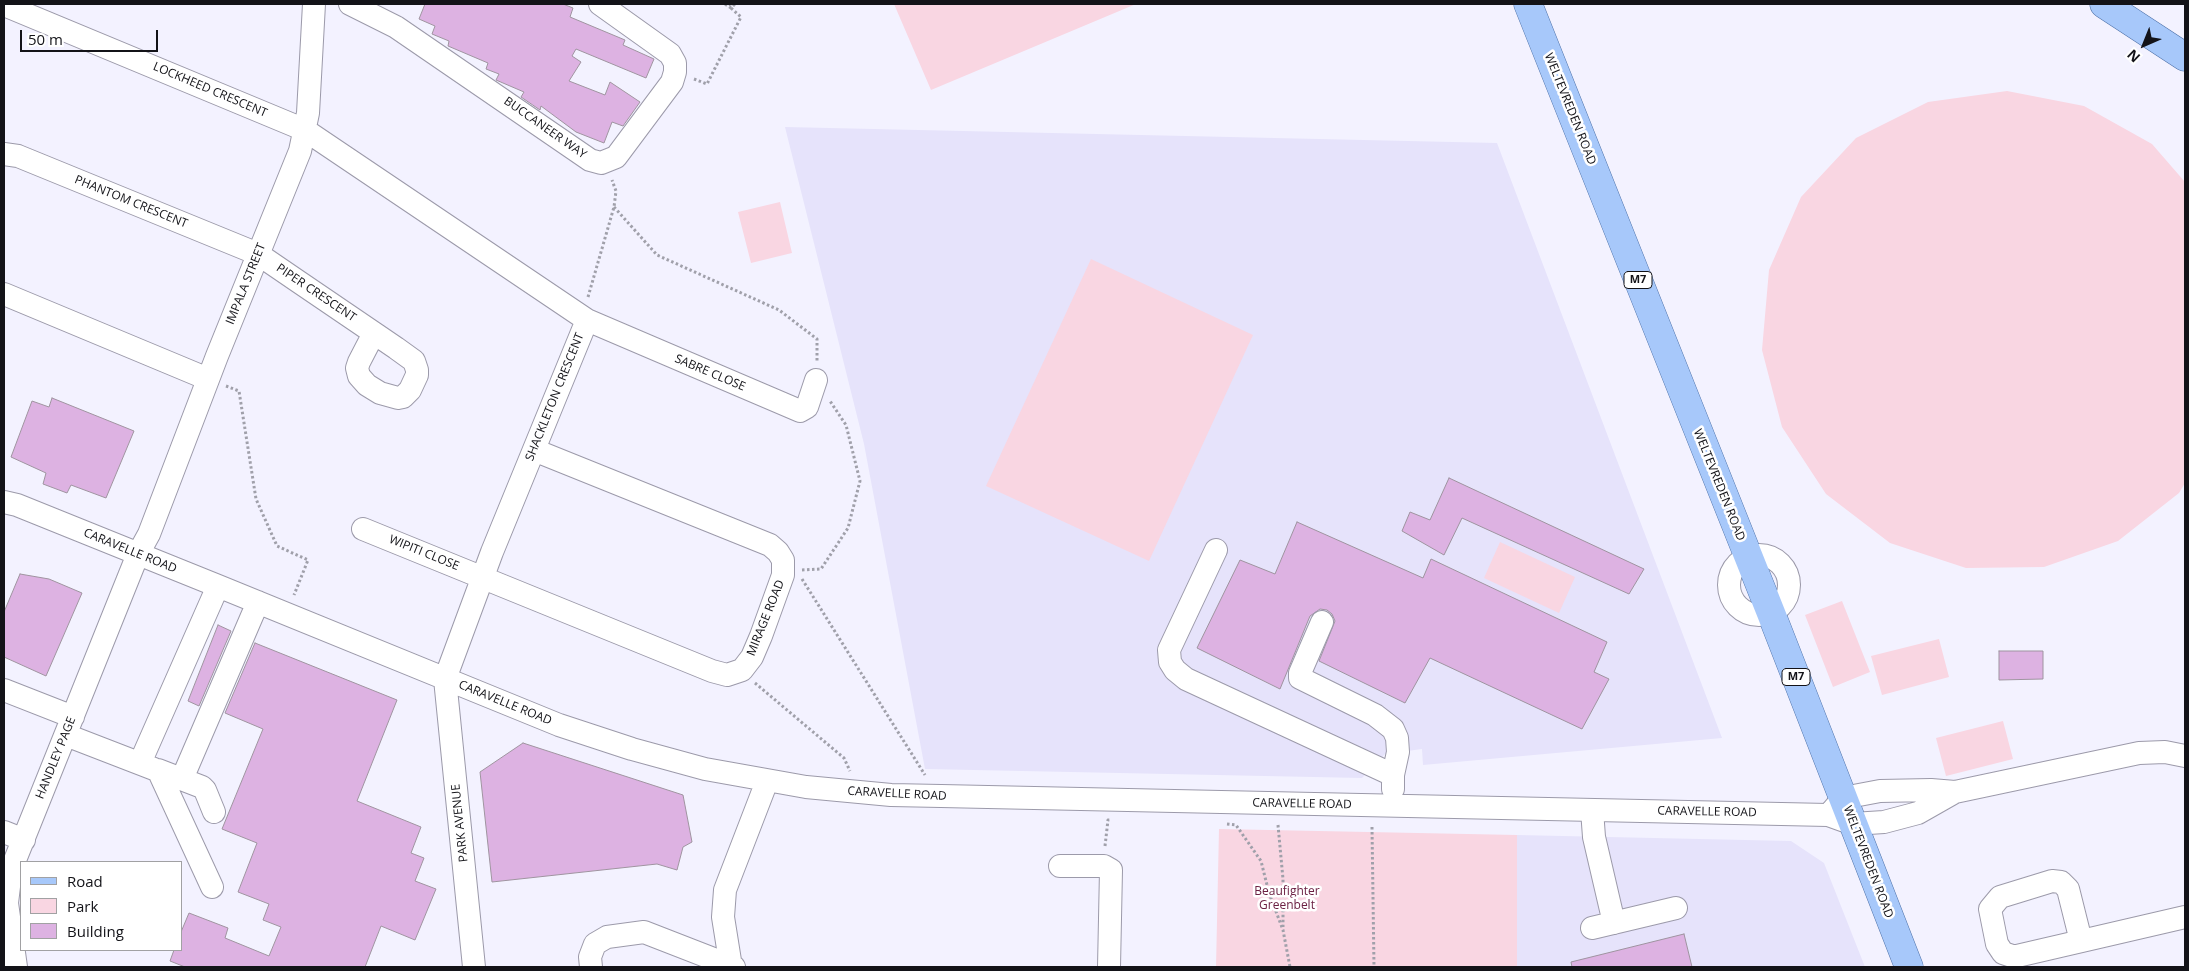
<!DOCTYPE html>
<style>
body{margin:0}
#map{position:relative;width:2189px;height:971px;overflow:hidden;background:#f3f2ff;font-family:"Open Sans",sans-serif}
canvas{display:block}
.frame{position:absolute;inset:0;border:5px solid #131318;pointer-events:none}
.legend{position:absolute;left:20px;top:861px;width:162px;height:90px;box-sizing:border-box;background:#fff;border:1px solid #a1a1a3;margin:0;padding:6px 9px;list-style:none;font-size:15px;color:#131318}
.legend li{display:flex;align-items:center;gap:10px;height:25px}
.legend b{width:25px;border:1px solid #a1a1a3}
.north{position:absolute;left:2119px;top:20px;width:50px;height:50px;-webkit-text-stroke:4px #fff;paint-order:stroke;rotate:224deg;font-size:14px;font-weight:700;line-height:20px;text-align:center;color:#131318}
.north::after{content:'';display:block;margin:auto;width:18px;height:22px;background:#131318;clip-path:polygon(50% 0,100% 100%,50% 72%,0 100%)}
.scale{position:absolute;left:20px;top:30px;width:138px;height:22px;box-sizing:border-box;border:2px solid #131318;border-top:0;padding-left:6px;font-size:15px;line-height:18px;white-space:nowrap;color:#131318;-webkit-text-stroke:4px #fff;paint-order:stroke}
</style>
<div id="map">
<canvas width="2189" height="971"></canvas>
<div class="frame"></div>
<ul class="legend">
<li><b style="height:6px;background:#a7c8fa"></b>Road</li>
<li><b style="height:14px;background:#f9d6e2"></b>Park</li>
<li><b style="height:14px;background:#ddb2e2"></b>Building</li>
</ul>
<div class="north">N</div>
<div class="scale">50 m</div>
</div>
<script>
const g = document.querySelector('canvas').getContext('2d');
g.lineJoin = 'round';
function fillPath(path, color) {
  g.fillStyle = color;
  g.fill(path, 'evenodd');
}
function poly(rows) {
  const path = new Path2D();
  for (const r of rows) {
    if (r.length === 3) {
      path.moveTo(r[0] + r[2], r[1]);
      path.arc(r[0], r[1], r[2], 0, 2 * Math.PI);
      continue;
    }
    path.moveTo(r[0], r[1]);
    for (let i = 2; i < r.length; i += 2) path.lineTo(r[i], r[i + 1]);
  }
  return path;
}
function strokePath(path, color, width, dash) {
  g.strokeStyle = color;
  g.lineWidth = width;
  g.lineCap = dash ? 'butt' : 'round';
  g.setLineDash(dash || []);
  g.stroke(path);
}
function write(font, color, halo, rows, align = 'center') {
  g.font = font + ' "Open Sans",sans-serif';
  g.lineWidth = 5;
  g.setLineDash([]);
  g.textBaseline = 'middle';
  g.strokeStyle = halo;
  g.fillStyle = color;
  for (const [text, x, y, turn = 0] of rows) {
    g.save();
    g.translate(x, y);
    g.rotate((+turn || 0) * Math.PI / 180);
    g.textAlign = isNaN(turn) ? turn : align;
    if (halo) g.strokeText(text, 0, 0);
    g.fillText(text, 0, 0);
    g.restore();
  }
}
const built = poly([
 [785,127,1497,143,1722,738,1423,765,1422,749,1385,754,1362,778,925,769,864,444],
 [1517,835,1791,841,1824,863,1865,967,1517,967]
]);
const green = poly([
 [894,4,1136,4,931,90],
 [2007,91,2084,106,2152,144,2185,182,2185,483,2179,493,2118,541,2044,567,1966,568,1890,543,1826,494,1782,427,1762,350,1769,270,1801,197,1856,138,1928,102],
 [780,202,792,253,751,263,738,212],
 [1091,259,1253,335,1149,561,986,486],
 [1500,542,1575,577,1559,613,1484,578],
 [1842,601,1870,672,1833,687,1805,615],
 [1939,639,1949,677,1882,695,1871,656],
 [2003,721,2013,759,1946,776,1936,738],
 [1219,829,1517,835,1517,967,1216,967]
]);
const building = poly([
 [425,4,563,4,573,8,570,17,625,40,623,45,654,59,646,78,576,49,572,56,581,62,569,81,605,95,610,82,640,102,623,126,612,122,604,143,576,132,541,106,540,110,521,97,524,92,496,80,499,74,486,69,488,63,448,46,449,41,432,34,435,26,419,19,425,4],
 [52,398,134,431,106,498,71,485,67,493,43,484,46,473,11,457,32,401,49,407,52,398],
 [1449,478,1644,569,1629,594,1462,518,1444,555,1402,531,1410,512,1430,520,1449,478],
 [1297,522,1423,578,1431,559,1607,642,1594,672,1609,679,1582,729,1430,658,1405,703,1319,661,1335,621,1332,614,1327,610,1320,609,1310,616,1280,689,1197,648,1240,560,1275,574,1297,522],
 [20,574,49,579,82,593,46,676,4,657,4,612,20,574],
 [218,625,231,631,199,706,188,701,218,625],
 [255,643,397,700,357,801,421,827,411,853,424,858,415,881,436,889,415,940,381,926,365,967,185,967,170,961,174,950,181,950,181,932,189,913,228,928,225,938,269,956,281,927,263,920,269,904,238,892,257,843,222,829,263,729,225,713,255,643],
 [1999,651,2043,651,2043,679,1999,680,1999,651],
 [523,743,683,795,692,842,683,847,677,870,657,864,492,882,480,772,523,743],
 [1684,934,1692,967,1572,967,1571,962,1684,934]
]);
const path = poly([
 [725,4,731,8,735,4],
 [694,79,707,84,741,17,731,8,730,4],
 [614,207,657,255,779,310,817,339,817,361],
 [588,297,614,207,616,191,612,180],
 [226,386,239,391,256,499,277,546,308,560,294,595],
 [802,570,821,569,848,528,860,481,846,425,830,401],
 [802,579,925,775],
 [755,683,844,758,850,771],
 [1227,824,1236,825,1261,861,1269,893,1283,930,1290,967],
 [1278,825,1283,879,1283,927],
 [1372,827,1374,967],
 [1105,846,1108,820,1110,820]
]);
const minor = poly([
 [350,4,396,27,590,160,601,163,616,157,672,82,675,72,675,63,670,54,600,4],
 [4,5,305,130,587,320,800,411,807,407,816,380],
 [4,154,18,156,258,254,299,282,374,333,396,348,414,361,417,370,417,375,410,390,403,397,398,398,380,393,367,385,359,376,357,368,359,362,374,333],
 [4,294,208,379],
 [4,502,17,505,218,586,559,725,632,749,705,769,806,787,891,795,941,796,1828,815,1853,824,1884,822,1918,813,1955,792,2139,753,2165,752,2185,756],
 [363,529,712,671,727,675,742,670,752,657,761,636,783,575,783,560,778,552,770,545,534,450],
 [1216,550,1169,650,1170,662,1175,670,1186,679,1393,775],
 [1759,585,30],
 [1322,622,1300,673,1300,678,1375,715,1393,729,1397,738,1398,752,1393,775,1393,789],
 [4,690,73,717],
 [66,735,154,769],
 [140,763,218,586],
 [182,779,258,602],
 [1592,810,1594,837,1614,923],
 [1832,811,1843,798,1880,791,1931,790,1955,792],
 [4,832,24,840],
 [1060,866,1104,866,1111,870,1109,967],
 [212,887,158,770,202,787,205,790,214,812],
 [1592,928,1676,908],
 [2081,941,2068,889,2061,882,2052,881,2000,897,1990,909,1997,944,2003,953,2012,956,2017,956,2185,917],
 [16,967,7,903,11,870,138,554,149,534,217,356,300,151,308,113,314,4],
 [474,967,445,679,492,552,587,320],
 [591,967,590,957,595,944,607,937,644,932,734,967],
 [731,967,723,917,725,890,767,781]
]);
const major = poly([
 [1528,4,1771,613,1909,967],
 [2104,4,2185,57]
]);
const shields = [
 [1638,280,28],
 [1796,677,28]
];
const shieldNames = [
 ["M7",1638,280],
 ["M7",1796,677]
];
const streetNames = [
 ["LOCKHEED CRESCENT",210,90,23],
 ["WELTEVREDEN ROAD",1570,109,68],
 ["BUCCANEER WAY",545,128,35],
 ["PHANTOM CRESCENT",131,202,22],
 ["IMPALA STREET",246,284,-68],
 ["PIPER CRESCENT",316,293,34],
 ["SABRE CLOSE",710,373,23],
 ["SHACKLETON CRESCENT",555,397,-68],
 ["WELTEVREDEN ROAD",1719,485,68],
 ["CARAVELLE ROAD",130,551,22],
 ["WIPITI CLOSE",424,553,22],
 ["MIRAGE ROAD",766,618,-68],
 ["CARAVELLE ROAD",505,703,22],
 ["HANDLEY PAGE",56,758,-68],
 ["CARAVELLE ROAD",897,794,3],
 ["CARAVELLE ROAD",1302,804,1],
 ["CARAVELLE ROAD",1707,812,1],
 ["PARK AVENUE",460,823,-96],
 ["WELTEVREDEN ROAD",1868,862,69]
];
const parkNames = [
 ["Beaufighter",1287,892],
 ["Greenbelt",1287,906]
];
fillPath(built, '#e6e3fb');
fillPath(green, '#f9d6e2');
fillPath(building, '#ddb2e2');
strokePath(building, '#9f94a0', 1);
strokePath(minor, '#9c9aaa', 24);
strokePath(major, '#4e71a8', 29);
strokePath(path, '#a0a0aa', 3, [2.5, 2.5]);
strokePath(minor, '#fff', 22);
strokePath(major, '#a7c8fa', 28);
for (const [x, y, w] of shields) {
  const box = new Path2D();
  box.roundRect(x - w / 2, y - 8.5, w, 17, 4);
  g.fillStyle = '#fff';
  g.fill(box);
  strokePath(box, '#131318', 1);
}
write('bold 11px', '#131318', null, shieldNames);
write('12px', '#131318', '#fff', streetNames);
write('12px', '#6b2143', '#fff', parkNames);
</script>
